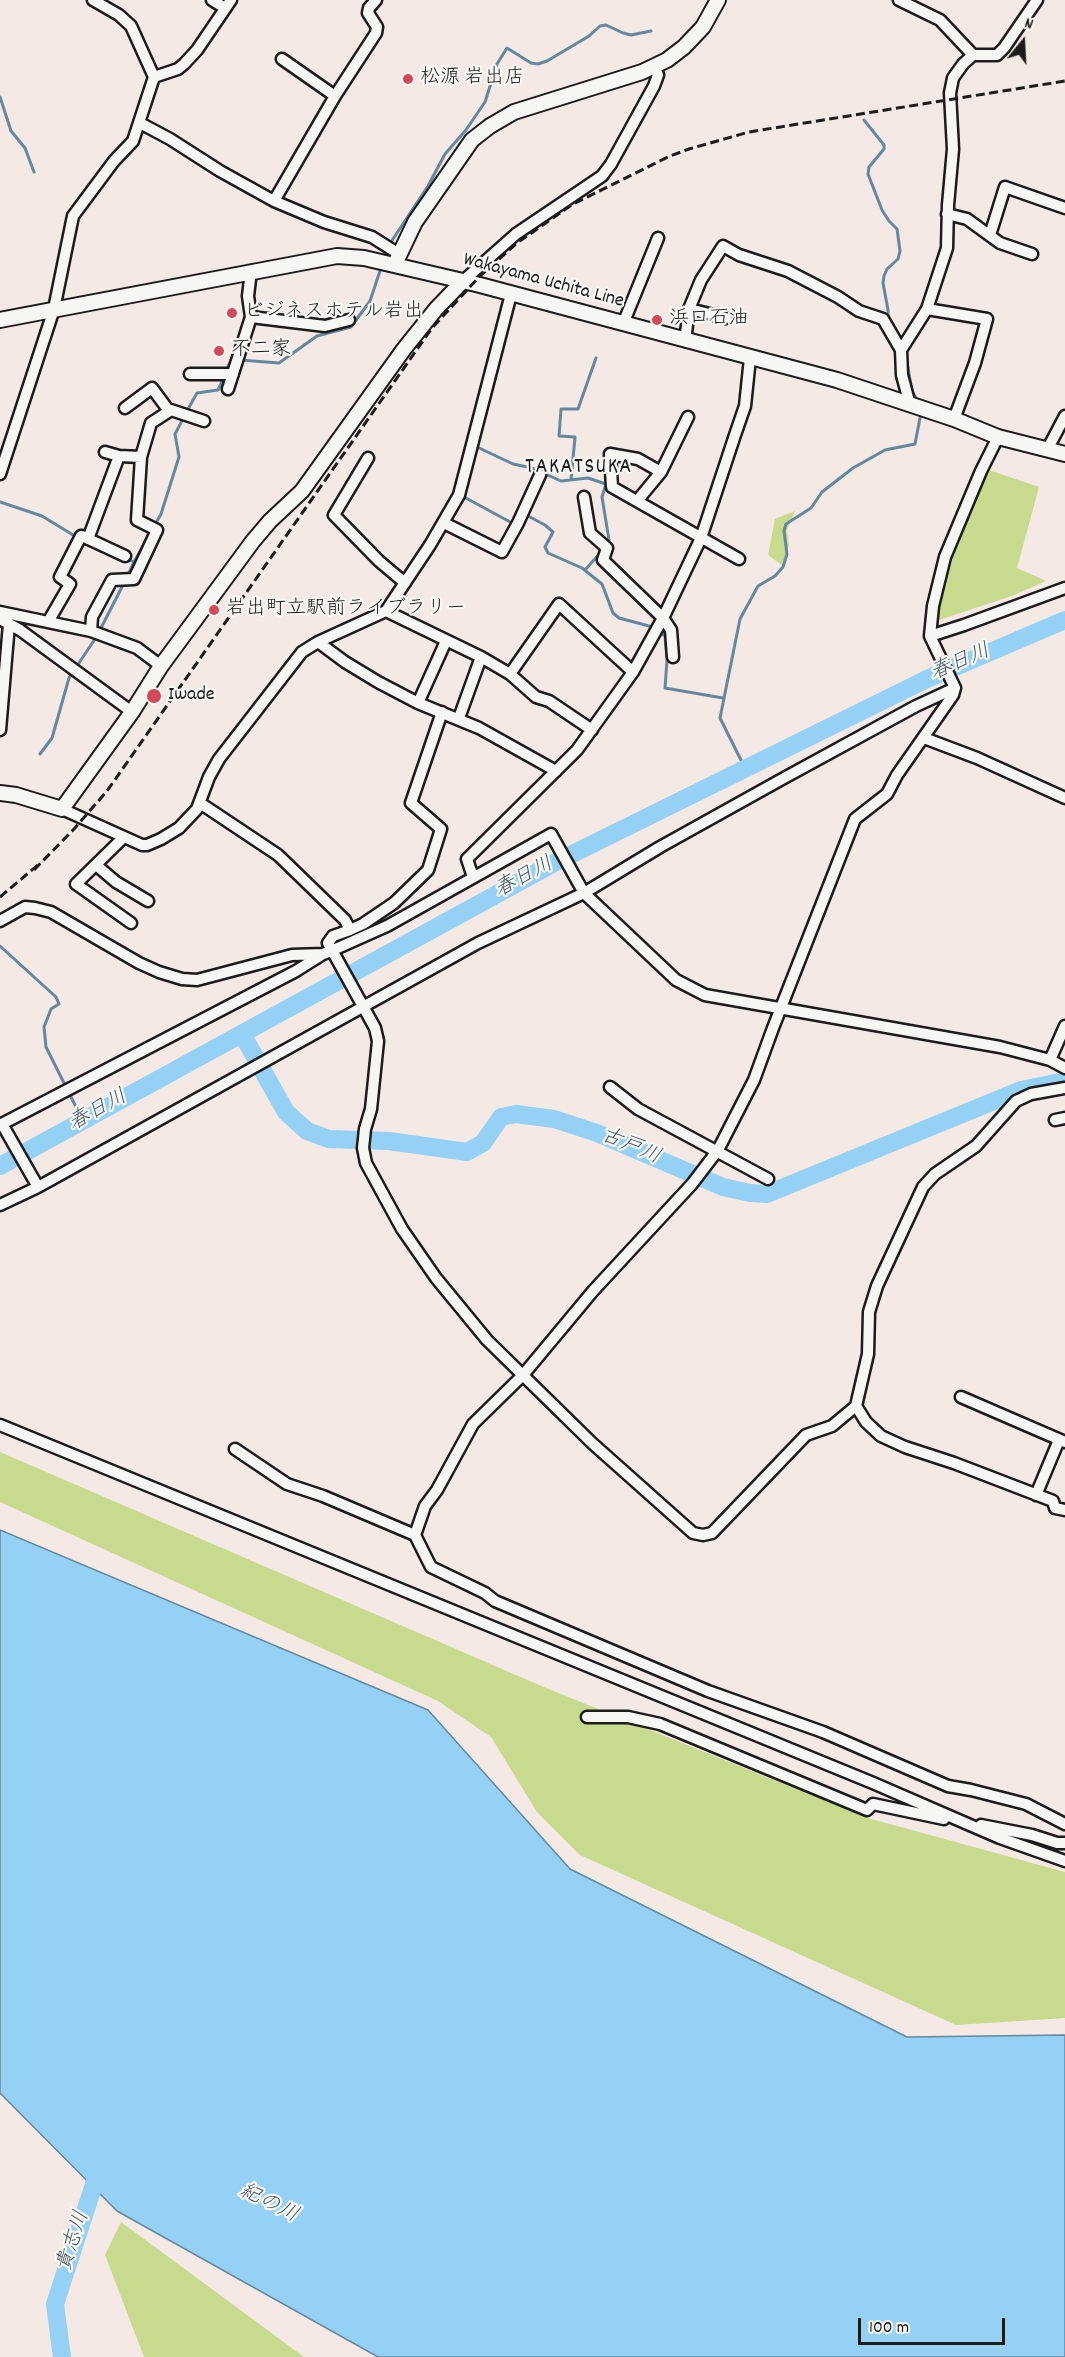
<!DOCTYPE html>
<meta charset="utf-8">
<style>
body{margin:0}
#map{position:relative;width:1065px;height:2357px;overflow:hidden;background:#f5e9e5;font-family:Dekko,sans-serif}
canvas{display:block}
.north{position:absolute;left:993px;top:12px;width:60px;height:60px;-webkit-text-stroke:4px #f6f6f2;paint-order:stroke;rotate:18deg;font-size:16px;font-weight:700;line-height:24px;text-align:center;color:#1c1c1c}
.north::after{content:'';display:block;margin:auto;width:21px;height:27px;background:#1c1c1c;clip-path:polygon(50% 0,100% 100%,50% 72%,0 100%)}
.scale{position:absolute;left:858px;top:2318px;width:147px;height:27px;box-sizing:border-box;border:3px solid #1c1c1c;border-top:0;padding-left:8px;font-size:18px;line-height:21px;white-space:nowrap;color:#1c1c1c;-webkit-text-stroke:4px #f6f6f2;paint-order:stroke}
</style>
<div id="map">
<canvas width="1065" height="2357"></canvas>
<div class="north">N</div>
<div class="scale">100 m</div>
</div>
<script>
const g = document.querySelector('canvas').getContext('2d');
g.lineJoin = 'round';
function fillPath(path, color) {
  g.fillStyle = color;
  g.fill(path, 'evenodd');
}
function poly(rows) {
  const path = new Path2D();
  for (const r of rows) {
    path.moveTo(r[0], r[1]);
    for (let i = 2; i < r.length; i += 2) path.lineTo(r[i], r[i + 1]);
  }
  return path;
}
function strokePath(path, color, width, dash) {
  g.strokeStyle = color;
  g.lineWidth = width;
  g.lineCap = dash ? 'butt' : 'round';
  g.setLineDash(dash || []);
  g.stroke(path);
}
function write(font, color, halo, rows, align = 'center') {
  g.font = font + ' Dekko,"Klee One",sans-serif';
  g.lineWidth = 4.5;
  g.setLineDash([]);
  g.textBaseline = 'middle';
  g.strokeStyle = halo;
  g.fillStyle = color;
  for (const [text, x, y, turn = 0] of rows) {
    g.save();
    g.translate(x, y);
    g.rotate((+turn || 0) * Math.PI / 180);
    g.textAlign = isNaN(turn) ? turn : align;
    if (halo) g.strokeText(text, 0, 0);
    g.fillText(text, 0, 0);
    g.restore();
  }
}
const green = poly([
 [989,470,1039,487,1017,568,1046,581,1012,596,936,621,949,570,961,532],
 [795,511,787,530,789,545,782,565,768,555,775,519],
 [0,1452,546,1688,868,1818,1065,1872,1065,2018,956,2025,580,1855,537,1812,491,1737,438,1701,0,1502],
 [121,2222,304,2357,144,2357,105,2255]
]);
const water = poly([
 [0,1530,428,1710,570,1869,907,2037,1065,2035,1065,2357,378,2357,117,2211,0,2093,0,1530]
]);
const stream = poly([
 [0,97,11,131,25,148,34,172],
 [864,120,884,145,884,149,869,167,868,174,882,210,889,221,897,229,900,251,898,259,887,269,884,276,883,283,888,310,888,319],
 [391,242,428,186,445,154,466,130,485,102,497,64,507,48,531,63,538,64,547,61,589,36,600,26,606,25,623,33,631,35,651,31],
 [905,351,912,391,918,402],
 [240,360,279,363,317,336,351,327,370,301,380,271],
 [226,371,231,360,233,360],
 [187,411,197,393,218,390,224,377],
 [477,447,513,464,532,468,561,481,588,478,606,484,602,497,609,540,606,544],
 [571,480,575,437,559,436,561,409,578,409,596,358],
 [464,497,512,523,515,522],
 [0,502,42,516,78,538],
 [524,518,528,516,545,525,553,532,545,547,548,553,582,568,602,584,613,613,619,618,649,626,665,636,667,660,665,688,723,698],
 [125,558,134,562,127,577],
 [134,562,161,514,179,457,175,434,184,417],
 [585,570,601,552],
 [100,630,124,583],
 [40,754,52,738,69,678,97,636],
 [745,768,720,718,740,619,758,586,775,576,783,567,787,554,784,531,786,524,811,508,822,492,853,468,885,450,915,444,920,418],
 [0,946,56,997,59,1004,51,1009,44,1027,46,1047,83,1121]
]);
const river = poly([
 [242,1034,286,1112,307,1131,329,1139,389,1141,467,1152,483,1143,501,1117,516,1114,554,1119,597,1133,723,1187,750,1193,767,1194,1021,1090,1065,1081],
 [0,1166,552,864,927,679,1065,620],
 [62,2357,55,2304,100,2166]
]);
const minor = poly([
 [212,0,225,8],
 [899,0,940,20,973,55],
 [282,59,335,96],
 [154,77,178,69,184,64,197,50,231,0],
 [140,123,170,139,220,171,274,201,324,222,372,237,399,254],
 [274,201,335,96,376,33,377,27,368,13,369,8,376,0],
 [947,214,967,219,1000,243,1032,254],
 [990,235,1005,187,1065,208],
 [463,281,516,234,602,176,611,164,654,86,658,75,654,66],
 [689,309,726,318],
 [927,309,987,319,975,363,954,419],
 [251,317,325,326,349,320],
 [623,324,658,238],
 [685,341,689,309,701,280,723,246,739,255,788,271,838,297,859,311,883,319,901,350],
 [190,374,233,374],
 [228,389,251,317,248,296,251,271],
 [910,405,902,375,901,350,927,309,947,248,948,205,953,149,950,93,953,78,963,64,973,55,997,55,1004,48,1037,0],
 [125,408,152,388,169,411],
 [1047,450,1065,416],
 [105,452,119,456,141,457],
 [368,458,334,515,379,561,405,583],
 [661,472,638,459,610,454,612,487,739,559],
 [0,474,54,309,73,216,114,161,133,141,154,77,131,26,119,15,93,0],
 [584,497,590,533,607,548,603,560,663,618,671,630,673,657],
 [637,501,661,472,688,417],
 [444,523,502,552,518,523,540,475],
 [82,536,125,556],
 [88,539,119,456],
 [386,611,481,657,510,674,536,697,549,701,592,730],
 [0,612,91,631,137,648,161,666],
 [0,619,20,630,132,712],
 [48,622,70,584,60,577,81,536],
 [91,631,92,617,112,580,134,579,157,530,137,520,141,457,151,423,171,410,204,421],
 [930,636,964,625,1065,588],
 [318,642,345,662,378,682,418,703,479,728,556,771],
 [510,674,559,604,633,672],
 [418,703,446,641],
 [459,718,481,657],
 [0,730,9,624],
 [924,738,977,758,1065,798],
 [200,803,278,855,345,920,350,930,333,936,328,943,375,1028,378,1041,371,1109,365,1129,363,1148,366,1163,402,1229,436,1278,487,1340,592,1443,693,1533,703,1535,712,1533,806,1435,832,1426,856,1406,868,1354,869,1312,877,1286,923,1187,935,1174,976,1146,1016,1101,1031,1094,1065,1088],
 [62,809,142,845,147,845,161,839,179,828,197,809,209,777,219,759,302,652,318,642,386,611,430,545,459,495,511,294],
 [124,837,76,884,131,923],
 [96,865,116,882,148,901],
 [473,877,467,859,577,750,633,672,663,618,701,538,735,435,745,406,750,358],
 [0,921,25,907,35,908,51,912,139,963,159,972,182,979,197,980,292,955,323,954,331,951,387,926,551,834,584,893,676,980,705,995,1000,1047,1050,1060,1065,1068],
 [350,930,363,924,394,903,428,870,441,829,411,803,442,712],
 [1050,1060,1065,1026],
 [610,1087,638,1109,768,1179],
 [1055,1120,1065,1118],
 [2,1124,38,1187],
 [0,1125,296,971,323,954],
 [0,1205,38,1187,478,943,584,893,660,847,784,778,916,706,955,688],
 [961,1397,1065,1442],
 [856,1406,866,1422,881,1436,905,1447,954,1463,1053,1501,1055,1508,1065,1510],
 [0,1425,873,1783,1000,1838,1065,1861],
 [235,1449,287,1484,323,1496,415,1535,431,1567,485,1593,495,1601,708,1691,823,1732,948,1786,971,1790,1026,1804,1065,1824],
 [1036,1495,1059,1440],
 [415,1535,425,1506,437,1490,473,1424,523,1375,593,1291,692,1184,718,1150,754,1080,773,1028,855,819,887,794,897,775,953,695,955,688,930,636,933,606,945,557,981,471,998,437],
 [587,1717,628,1717,660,1724,867,1810,873,1804,944,1819],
 [981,1825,1032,1835,1057,1843,1065,1843]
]);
const major = poly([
 [395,264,415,222,472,140,490,126,514,112,642,72,667,60,684,47,703,27,718,0],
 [0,320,337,256,364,258,480,285,837,380,954,419,998,437,1065,454],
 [0,793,16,795,62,809,132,712,161,666,253,541,270,521,302,491,404,349,436,309,463,281]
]);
const rail = poly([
 [34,870,74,829,107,791,432,328,480,276,517,243,573,204,670,156,689,149,749,132,1065,81],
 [0,897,39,864]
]);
const markers = [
 [408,79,6,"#d1495b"],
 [232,313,6,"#d1495b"],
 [657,320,6,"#d1495b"],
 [219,351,6,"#d1495b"],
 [214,610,6,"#d1495b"],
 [154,696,8,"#d1495b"]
];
const poiNames = [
 ["松源 岩出店",420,79],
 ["ビジネスホテル岩出",244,313],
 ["浜口石油",669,320],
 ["不二家",231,351],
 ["岩出町立駅前ライブラリー",226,610],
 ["Iwade",168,696]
];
const streetNames = [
 ["Wakayama Uchita Line",543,282,15]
];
const waterNames = [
 ["春日川",961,664,-23],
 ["春日川",525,879,-28],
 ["春日川",99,1112,-29],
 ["古戸川",630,1148,23],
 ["紀の川",268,2205,26],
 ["貴志川",75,2242,-72]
];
const quarterNames = [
 ["TAKATSUKA",579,469]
];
fillPath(green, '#c8da8e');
fillPath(water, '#94d1f4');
strokePath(water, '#64899e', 1.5);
strokePath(stream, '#64899e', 3);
strokePath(river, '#94d1f4', 18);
strokePath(minor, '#1c1c1c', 15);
strokePath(major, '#1c1c1c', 18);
strokePath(minor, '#f6f6f2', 10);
strokePath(major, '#f6f6f2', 14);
strokePath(rail, '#1c1c1c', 3, [9, 4.5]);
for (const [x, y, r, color] of markers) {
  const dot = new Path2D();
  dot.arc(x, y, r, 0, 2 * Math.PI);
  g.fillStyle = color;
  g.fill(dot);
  strokePath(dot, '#f6f6f2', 2);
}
write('20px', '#1c1c1c', '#f6f6f2', poiNames, 'left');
write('20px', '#1c1c1c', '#f6f6f2', streetNames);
write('italic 21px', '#465b68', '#f6f6f2', waterNames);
g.letterSpacing = '1.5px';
write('22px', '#1c1c1c', '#f6f6f2', quarterNames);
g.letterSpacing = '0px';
</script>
